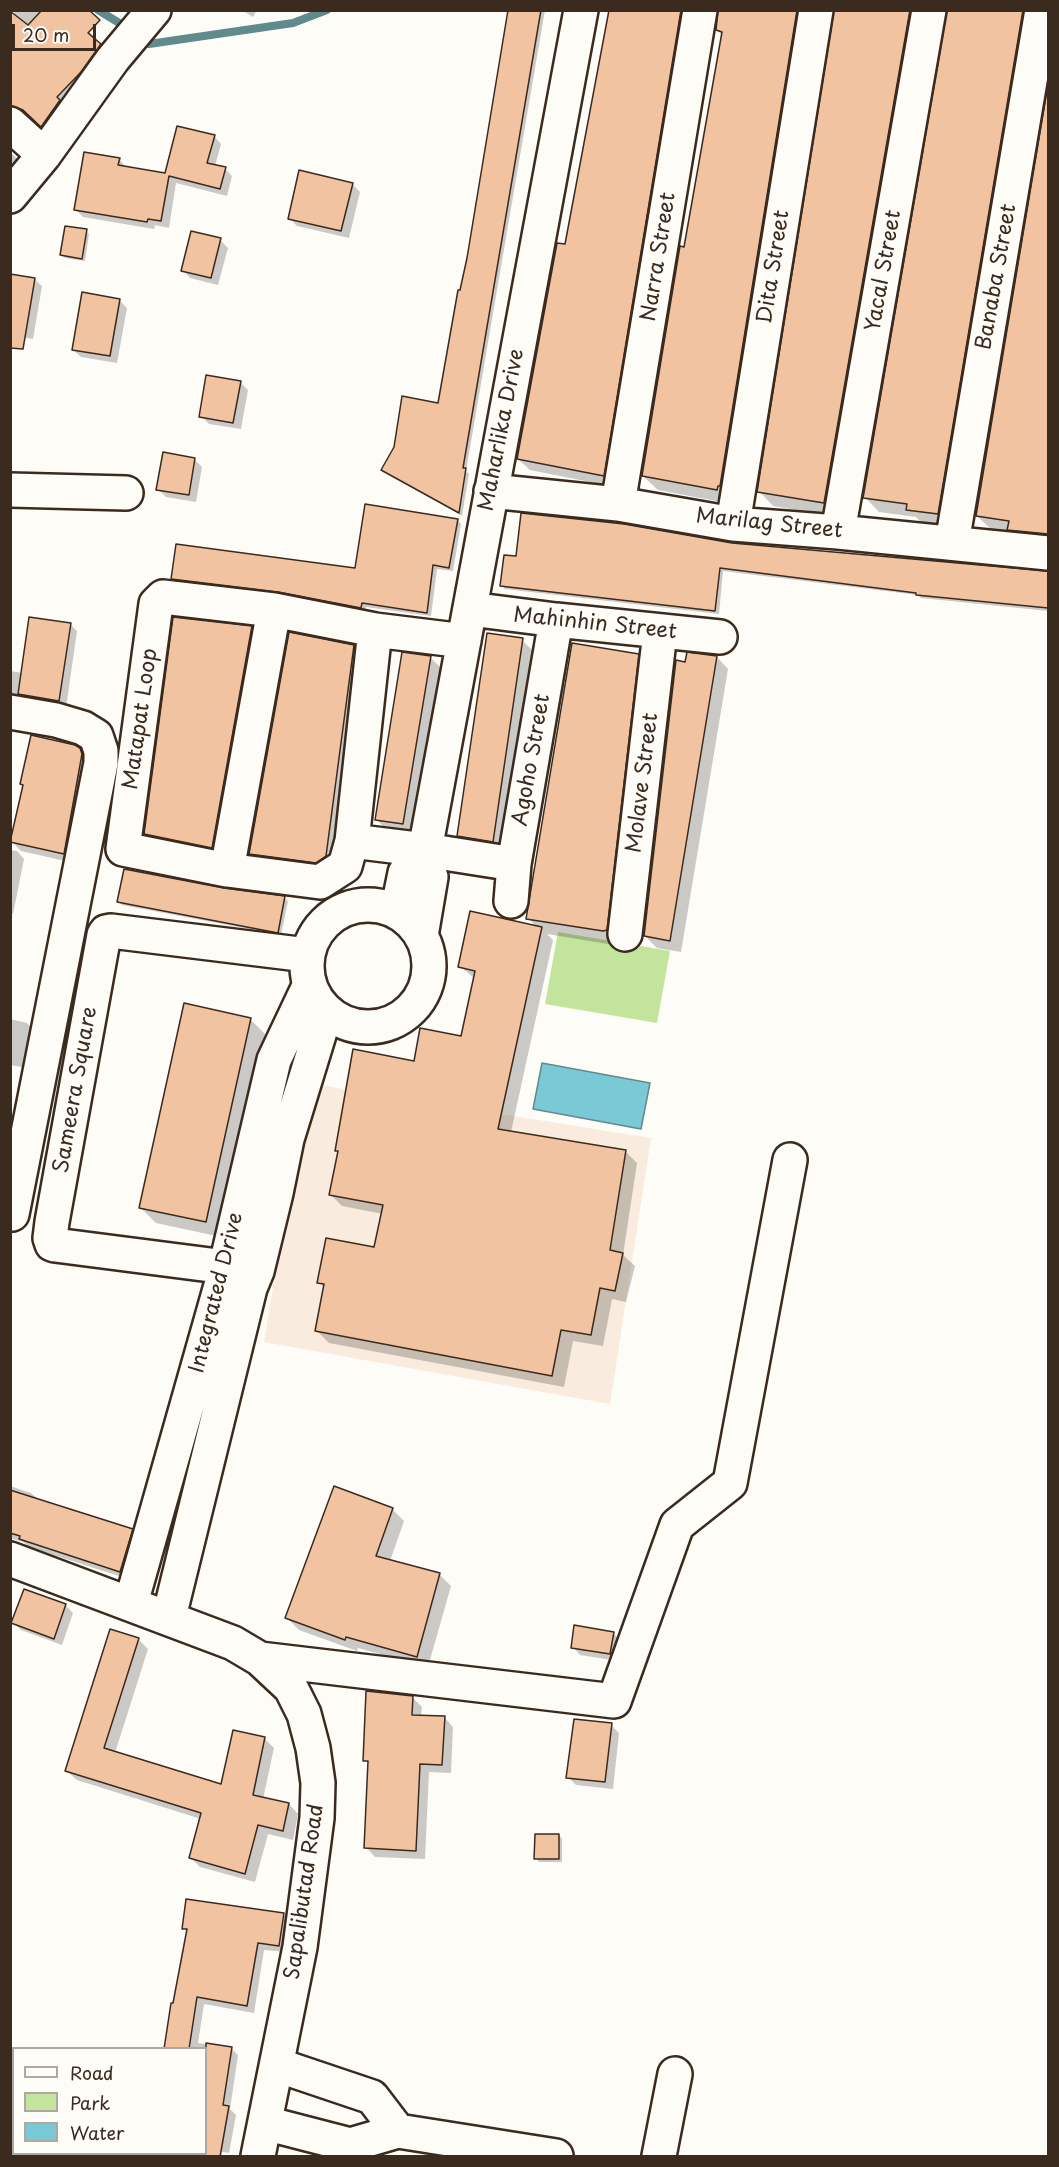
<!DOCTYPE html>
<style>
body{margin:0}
#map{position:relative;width:1059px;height:2167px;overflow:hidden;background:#fdfcf7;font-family:"Playpen Sans",sans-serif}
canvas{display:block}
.frame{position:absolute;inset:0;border:12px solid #3b2a1e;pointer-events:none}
.legend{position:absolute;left:12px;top:2047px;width:195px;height:108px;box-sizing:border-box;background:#fdfcf7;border:2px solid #afa8a0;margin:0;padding:8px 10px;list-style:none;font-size:18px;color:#3b2a1e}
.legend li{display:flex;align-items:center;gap:12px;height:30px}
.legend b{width:30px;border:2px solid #afa8a0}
.scale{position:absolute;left:12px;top:24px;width:84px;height:27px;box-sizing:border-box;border:3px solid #3b2a1e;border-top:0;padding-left:8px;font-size:18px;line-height:21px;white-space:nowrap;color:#3b2a1e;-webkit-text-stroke:4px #fdfcf7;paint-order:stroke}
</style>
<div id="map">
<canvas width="1059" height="2167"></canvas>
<div class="frame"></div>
<ul class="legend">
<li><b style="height:8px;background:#fdfcf7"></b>Road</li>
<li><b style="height:16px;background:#c3e49d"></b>Park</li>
<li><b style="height:16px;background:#7acad5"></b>Water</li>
</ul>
<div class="scale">20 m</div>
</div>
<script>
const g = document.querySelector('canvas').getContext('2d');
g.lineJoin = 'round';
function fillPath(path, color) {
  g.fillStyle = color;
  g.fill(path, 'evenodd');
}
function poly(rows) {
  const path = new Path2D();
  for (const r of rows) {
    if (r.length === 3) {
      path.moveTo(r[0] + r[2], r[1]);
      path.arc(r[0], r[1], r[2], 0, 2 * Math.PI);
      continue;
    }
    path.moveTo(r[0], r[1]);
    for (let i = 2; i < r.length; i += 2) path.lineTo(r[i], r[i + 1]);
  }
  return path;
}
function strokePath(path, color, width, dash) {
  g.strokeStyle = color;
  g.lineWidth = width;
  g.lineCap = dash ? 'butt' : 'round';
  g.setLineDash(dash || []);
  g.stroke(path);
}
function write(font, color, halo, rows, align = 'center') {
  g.font = font + ' "Playpen Sans",sans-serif';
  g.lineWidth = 4.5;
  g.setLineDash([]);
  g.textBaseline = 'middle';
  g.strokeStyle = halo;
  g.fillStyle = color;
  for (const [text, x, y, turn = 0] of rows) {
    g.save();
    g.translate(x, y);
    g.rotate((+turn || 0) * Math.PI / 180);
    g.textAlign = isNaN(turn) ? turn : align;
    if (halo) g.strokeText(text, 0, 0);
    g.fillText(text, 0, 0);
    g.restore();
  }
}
const built = poly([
 [307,1083,651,1138,610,1404,264,1342]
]);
const green = poly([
 [558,932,670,951,657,1023,545,1004]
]);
const water = poly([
 [542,1063,650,1083,641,1129,533,1109,542,1063]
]);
const shadow = poly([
 [16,10,67,10,97,39,95,41,107,53,49,133,32,117,23,113,10,114,10,13,13,15],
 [242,10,257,10,253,17],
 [510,10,545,10,466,471,469,474,462,516,383,470,439,405,461,292],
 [652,10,697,10,615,487,530,470,518,459],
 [720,10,819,10,732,504,658,490,643,476,723,36,717,30],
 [836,10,932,10,838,517,773,506,759,491],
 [949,10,1045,10,952,528,923,524,916,517,879,512,865,497],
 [1048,93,1048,547,1013,534,992,530,977,516],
 [214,136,221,144,215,166,225,169,232,176,227,196,176,183,169,228,155,225,154,229,83,217,76,210,119,159,126,167,166,175],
 [10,152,24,165,10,182],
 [352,184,360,192,349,238,297,226,289,218],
 [86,231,89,234,85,261,65,258,61,255],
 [220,240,228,248,218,285,190,278,183,270],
 [34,279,42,286,33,339,10,335],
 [119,300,127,308,117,363,81,357,73,350],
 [240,382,248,390,241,429,209,424,201,416],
 [194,459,202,467,196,502,166,497,158,489],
 [457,520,461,524,453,571,437,569,431,616,366,607,365,611,178,583,174,579,356,569],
 [731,544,836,552,919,562,1048,573,1048,611,921,598,918,595,723,571,719,614,505,589,502,586,518,558],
 [70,624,77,631,66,708,10,698,10,671,23,673],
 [251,628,267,643,227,862,161,849,146,834],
 [522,640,534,652,505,853,471,847,459,836],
 [354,646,369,662,341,871,266,869,251,853],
 [638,656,653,671,620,946,547,934,553,940,511,1132,625,1151,637,1163,623,1255,635,1266,626,1302,612,1299,603,1346,573,1341,564,1387,329,1343,317,1331,325,1288,319,1282,376,1249,383,1214,342,1206,330,1194,339,1152,337,1150,415,1063,462,1038,475,979,460,966,537,927,528,918],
 [430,657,442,669,414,835,388,831,376,819],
 [717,657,728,669,681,952,657,948,645,936,686,663],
 [80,750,90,760,74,863,21,851,11,841,24,786,21,784],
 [10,850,17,851,24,859,13,914,11,914,10,917],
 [223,890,284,898,288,901,281,935,122,905,119,902],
 [10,1019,27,1023,35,1031,27,1068,10,1065],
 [250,1019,265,1034,221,1237,156,1223,141,1208],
 [10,1486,31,1493,39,1500,132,1530,140,1538,128,1579,29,1547,23,1542,10,1538],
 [335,1488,393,1510,404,1521,390,1561,440,1575,451,1586,428,1667,358,1648,357,1651,299,1630,287,1618],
 [65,1605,73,1613,62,1645,21,1630,13,1622],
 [111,1631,139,1640,148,1649,115,1753,222,1786,264,1738,274,1748,263,1799,289,1804,298,1814,293,1840,268,1834,255,1882,200,1867,191,1858,201,1819,77,1780,67,1771],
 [613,1633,621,1641,618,1661,580,1655,573,1647],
 [412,1697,422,1707,421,1716,444,1717,453,1727,451,1773,429,1772,425,1859,375,1857,366,1847,370,1765,365,1760],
 [611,1725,619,1733,613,1789,576,1785,568,1777],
 [559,1835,562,1839,562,1862,539,1862,536,1858],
 [283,1914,290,1921,286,1952,264,1950,254,2013,204,2004,198,2043,231,2048,238,2055,230,2109,236,2115,229,2153,206,2149,206,2048,165,2048,188,1932,184,1928],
 [150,2154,184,2154,184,2156,150,2156]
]);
const stream = poly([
 [98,10,129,29],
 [140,36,149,44,293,23,327,10]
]);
const building = poly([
 [42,10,89,10,100,20,88,33,101,44,81,72,57,97,60,100,41,127,23,110,10,106,10,11,28,25,42,10],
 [508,10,541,10,463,468,466,468,459,513,381,470,394,447,402,396,438,403,458,290,460,290,467,258,508,10],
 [609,10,681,10,604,476,517,459,557,243,565,244,609,10],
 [718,10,797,10,720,486,718,486,717,490,642,476,680,246,684,247,722,32,716,30,718,10],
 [834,10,910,10,824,503,757,492,834,10],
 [947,10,1023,10,938,514,906,510,907,504,863,498,947,10],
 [1048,84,1048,534,1007,530,1009,521,976,516,1048,84],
 [177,126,215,135,207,163,226,167,220,189,169,176,161,221,148,219,147,222,74,210,84,152,120,158,118,165,165,173,177,126],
 [299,170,353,183,341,231,288,219,299,170],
 [65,226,87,229,82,259,60,255,65,226],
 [191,231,221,238,211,278,181,271,191,231],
 [10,274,35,278,23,349,10,348,10,274],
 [82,292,120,299,110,356,72,350,82,292],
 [206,375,241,381,233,423,199,417,206,375],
 [163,452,195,458,189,495,156,490,163,452],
 [365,504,458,519,449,568,433,565,427,613,362,603,361,608,278,592,171,579,176,544,355,568,365,504],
 [521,513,624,524,732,543,1048,571,1048,608,916,595,916,593,720,568,715,611,500,586,504,555,516,556,521,513],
 [29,617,71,623,59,701,18,694,29,617],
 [173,617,252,626,212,848,144,834,173,617],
 [289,632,354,645,326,856,316,863,249,854,289,632],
 [487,633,523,638,493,842,457,836,487,633],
 [572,643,639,654,607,930,603,931,526,919,572,643],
 [402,652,431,656,403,824,375,820,402,652],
 [687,652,717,656,670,941,644,936,676,660,685,662,687,652],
 [31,735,75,745,80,748,82,754,64,854,10,842,23,785,20,784,31,735],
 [124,869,224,888,285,896,278,933,117,902,124,869],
 [470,911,542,927,498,1129,626,1150,610,1250,623,1253,615,1291,600,1288,591,1335,561,1330,552,1376,315,1331,324,1284,317,1283,326,1238,374,1247,383,1205,329,1195,338,1151,335,1151,353,1049,414,1061,420,1028,461,1036,475,971,458,967,470,911],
 [184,1003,251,1018,206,1222,139,1208,184,1003],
 [334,1486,393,1508,376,1556,440,1573,417,1657,346,1637,345,1640,285,1618,334,1486],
 [10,1490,133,1529,120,1572,19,1539,20,1536,10,1533,10,1490],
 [24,1589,66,1604,54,1639,11,1623,24,1589],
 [574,1625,614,1632,610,1654,571,1648,574,1625],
 [110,1629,139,1638,104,1748,221,1784,233,1730,265,1737,253,1795,289,1803,283,1831,258,1825,245,1874,189,1858,201,1813,65,1771,110,1629],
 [366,1691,413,1696,412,1715,445,1716,442,1765,420,1764,416,1851,364,1848,368,1761,363,1761,366,1691],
 [574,1719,612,1723,605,1782,566,1778,574,1719],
 [535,1834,559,1834,559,1859,534,1859,535,1834],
 [186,1899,284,1913,279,1946,258,1943,247,2006,197,1997,189,2049,164,2049,171,2003,173,2003,187,1929,182,1929,186,1899],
 [206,2043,232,2047,223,2105,229,2106,220,2157,206,2157,206,2043]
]);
const minor = poly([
 [10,124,44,155],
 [10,196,44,155,113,59,154,10],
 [10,490,126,493],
 [491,491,618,504,733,524,838,532,1048,553],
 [618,504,700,10],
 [733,524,816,10],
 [838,532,929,10],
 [952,543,1042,10],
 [470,609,556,620,720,637],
 [375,630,352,841,345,866,320,882,227,870,123,849,156,604,163,597,274,610,375,630,464,641],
 [10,712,56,720,83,728,96,736,101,751,101,763,12,1214],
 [352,841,425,850,514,864],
 [425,850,581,10],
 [227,870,274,610],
 [511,901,514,864,556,620],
 [368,966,61],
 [397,912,405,873],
 [625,934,660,632],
 [421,936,431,877],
 [257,1271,55,1245,52,1244,50,1238,52,1222,104,935,106,932,111,931,307,955],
 [10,1559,233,1643,260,1659,291,1688,304,1714,313,1748,318,1783,317,1818,300,1947,258,2156],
 [131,1603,222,1282,274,1060,309,986],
 [169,1617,250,1288,257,1271,276,1193,287,1139,326,1012],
 [260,1659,614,1701,677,1525,730,1483,790,1160],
 [277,2065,372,2097,398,2131],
 [265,2123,350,2145,398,2131,556,2156],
 [659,2156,675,2074]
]);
const streetNames = [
 ["Narra Street",659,257,-81],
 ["Dita Street",774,267,-81],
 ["Yacal Street",884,271,-80],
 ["Banaba Street",997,277,-80],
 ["Maharlika Drive",502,430,-79],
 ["Marilag Street",769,524,6],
 ["Mahinhin Street",595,624,6],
 ["Matapat Loop",141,719,-82],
 ["Agoho Street",532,760,-80],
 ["Molave Street",643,783,-83],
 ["Sameera Square",76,1090,-80],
 ["Integrated Drive",217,1293,-76],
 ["Sapalibutad Road",305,1892,-82]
];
fillPath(built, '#f9ebdd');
fillPath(green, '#c3e49d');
fillPath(water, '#7acad5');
strokePath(water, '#618a8c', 1.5);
fillPath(shadow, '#0003');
strokePath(stream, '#618a8c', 8);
fillPath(building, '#f1c3a1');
strokePath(building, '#3b2a1e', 1.5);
strokePath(minor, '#3b2a1e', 38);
strokePath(minor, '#fdfcf7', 33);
write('21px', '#3b2a1e', '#fdfcf7', streetNames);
</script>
